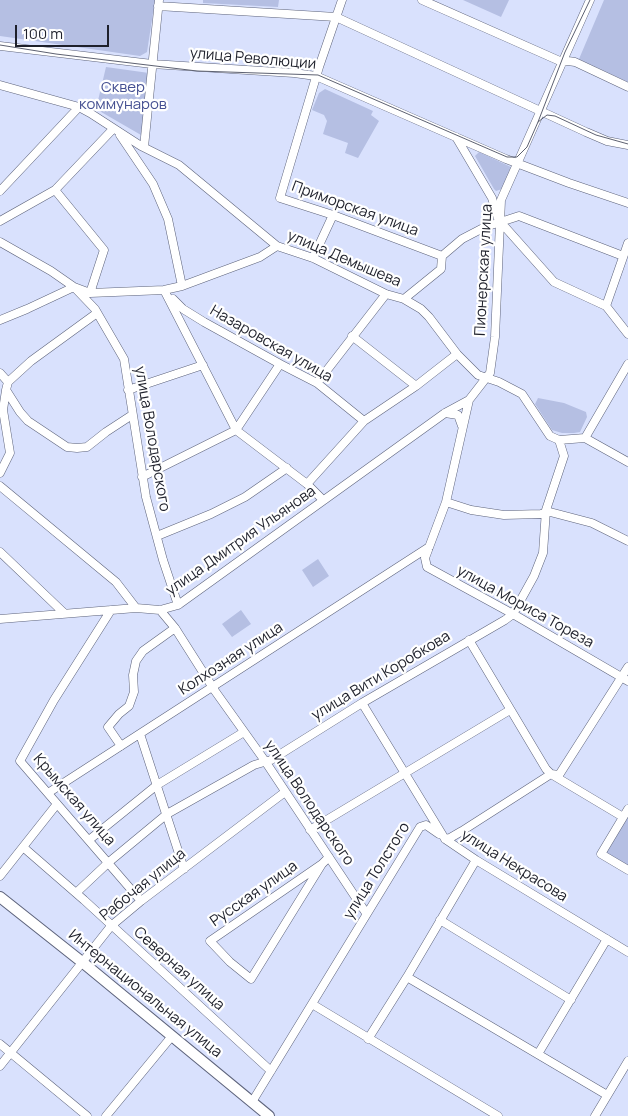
<!DOCTYPE html>
<meta charset="utf-8">
<style>
body{margin:0}
#map{position:relative;width:628px;height:1116px;overflow:hidden;background:#d9e1fd;font-family:Manrope,sans-serif}
canvas{display:block}
.scale{position:absolute;left:15px;top:25px;width:94px;height:22px;box-sizing:border-box;border:2px solid #1e202b;border-top:0;padding-left:6px;font-size:15px;line-height:18px;white-space:nowrap;color:#1e202b;-webkit-text-stroke:4px #fff;paint-order:stroke}
</style>
<div id="map">
<canvas width="628" height="1116"></canvas>
<div class="scale">100 m</div>
</div>
<script>
const g = document.querySelector('canvas').getContext('2d');
g.lineJoin = 'round';
function fillPath(path, color) {
  g.fillStyle = color;
  g.fill(path, 'evenodd');
}
function poly(rows) {
  const path = new Path2D();
  for (const r of rows) {
    path.moveTo(r[0], r[1]);
    for (let i = 2; i < r.length; i += 2) path.lineTo(r[i], r[i + 1]);
  }
  return path;
}
function strokePath(path, color, width, dash) {
  g.strokeStyle = color;
  g.lineWidth = width;
  g.lineCap = dash ? 'butt' : 'round';
  g.setLineDash(dash || []);
  g.stroke(path);
}
function write(font, color, halo, rows, align = 'center') {
  g.font = font + ' Manrope,sans-serif';
  g.lineWidth = 4.5;
  g.setLineDash([]);
  g.textBaseline = 'middle';
  g.strokeStyle = halo;
  g.fillStyle = color;
  for (const [text, x, y, turn = 0] of rows) {
    g.save();
    g.translate(x, y);
    g.rotate((+turn || 0) * Math.PI / 180);
    g.textAlign = isNaN(turn) ? turn : align;
    if (halo) g.strokeText(text, 0, 0);
    g.fillText(text, 0, 0);
    g.restore();
  }
}
const green = poly([
 [0,0,155,0,147,52,140,56,0,36],
 [203,0,279,0,278,7,203,3],
 [463,0,509,0,501,17],
 [604,0,628,0,628,82,579,59],
 [106,67,149,73,141,135,96,109],
 [325,89,373,111,371,115,379,121,358,158,345,153,348,143,323,134,327,121,324,115,312,110,319,93],
 [479,152,511,167,502,189,496,191,494,189,475,156],
 [538,398,564,403,586,412,587,417,580,432,574,433,562,433,552,430,535,404],
 [318,559,329,576,313,587,302,570],
 [241,610,251,624,232,637,222,624],
 [628,813,628,869,604,854]
]);
const minor = poly([
 [342,0,319,67,280,198,333,215,442,256],
 [422,0,562,62,568,61,575,62,628,87],
 [590,0,501,200,495,337,490,373,469,400,446,502,425,558,427,567,513,614,628,681],
 [158,6,336,17,586,132,607,141,628,145],
 [0,46,152,64,294,73,316,76,506,159,569,183,628,203],
 [0,85,79,107,90,113,141,146,179,165,277,246,313,258,386,294,404,299,421,309,429,317,457,354,478,375,499,382,522,394,550,436,559,440,585,438,628,462],
 [120,135,153,184,168,219,182,286],
 [456,137,492,198,499,222,505,227,554,282,606,306,628,334],
 [144,147,159,0],
 [55,190,104,250,90,293],
 [0,191,79,107],
 [0,221,55,190,113,129],
 [0,242,51,271,74,287,95,309,124,359,146,497,163,560,178,605],
 [313,258,333,215],
 [164,290,236,430,307,484],
 [173,299,183,309,204,322,280,364,317,383,364,421],
 [404,299,441,269,442,256,462,239,485,227,519,216,623,256],
 [606,306,628,243],
 [0,320,27,309,74,287,90,293,164,290,182,286,260,257,277,246],
 [352,336,416,386],
 [0,373,8,382,6,390,20,412,28,421,67,447,77,448,87,447,106,432,132,415],
 [8,382,31,361,97,313],
 [317,383,386,294],
 [128,390,203,365],
 [445,413,458,415,462,426],
 [585,438,628,364],
 [0,473,10,453,3,410,6,390],
 [142,477,236,430,280,364],
 [0,486,116,582,136,608],
 [323,500,307,484,364,421,416,386,457,354],
 [446,502,471,510,504,515,541,514,550,512,592,523,628,541],
 [157,536,211,514,245,497,287,468],
 [0,552,64,613],
 [111,610,54,700,20,761,141,901],
 [160,610,175,628,215,691,265,761,366,913],
 [0,619,136,608,160,610,178,605,445,413,469,400],
 [469,640,546,769,551,774,623,817],
 [362,703,445,839,476,860,628,952],
 [140,734,184,869],
 [121,746,108,727,119,714,129,706,134,692,133,675,136,661,143,651,175,628],
 [48,793,429,547],
 [628,809,601,854,628,870],
 [310,830,510,710],
 [445,839,450,838,462,831,551,774,559,775,628,667],
 [89,840,157,785,244,732],
 [23,847,84,900,271,1071],
 [322,864,210,941,230,962,251,979,322,864,329,857],
 [0,876,57,804],
 [76,893,109,862,167,814,254,765,271,760,362,703,505,620,513,614,534,576,543,553,546,510,564,456,559,440],
 [440,920,571,1000],
 [407,977,607,1095],
 [312,1004,498,1116],
 [368,1039,407,977,476,860],
 [0,1044,87,1116],
 [538,1054,607,939],
 [0,1066,111,926,141,901,285,792],
 [252,1102,420,827,426,825,439,834],
 [106,1116,172,1036],
 [595,1116,628,1061]
]);
const major = poly([
 [0,897,87,966,269,1116]
]);
const tram = poly([
 [0,45,56,54,197,71,318,75,507,157,517,157,527,147,538,122,547,115,555,116,596,135,628,144],
 [538,122,565,52,590,0]
]);
const streetNames = [
 ["улица Революции",253,59,5],
 ["Приморская улица",355,209,20],
 ["улица Демышева",344,259,23],
 ["Пионерская улица",484,270,-87],
 ["Назаровская улица",271,344,30],
 ["улица Володарского",152,439,80],
 ["улица Дмитрия Ульянова",241,541,-35],
 ["улица Мориса Тореза",525,607,29],
 ["Колхозная улица",231,659,-33],
 ["улица Вити Коробкова",381,676,-31],
 ["Крымская улица",74,800,49],
 ["улица Володарского",309,803,56],
 ["улица Некрасова",514,866,32],
 ["улица Толстого",377,871,-58],
 ["Рабочая улица",143,885,-39],
 ["Русская улица",254,894,-35],
 ["Северная улица",179,969,42],
 ["Интернациональная улица",145,994,39]
];
const parkNames = [
 ["Сквер",123,88],
 ["коммунаров",123,105]
];
fillPath(green, '#b5bfe3');
strokePath(minor, '#5d637b', 9);
strokePath(major, '#5d637b', 12);
strokePath(minor, '#fff', 8);
strokePath(major, '#fff', 10);
strokePath(tram, '#5d6171', 1);
write('15px', '#1e202b', '#fff', streetNames);
write('15px', '#455092', '#fff', parkNames);
</script>
